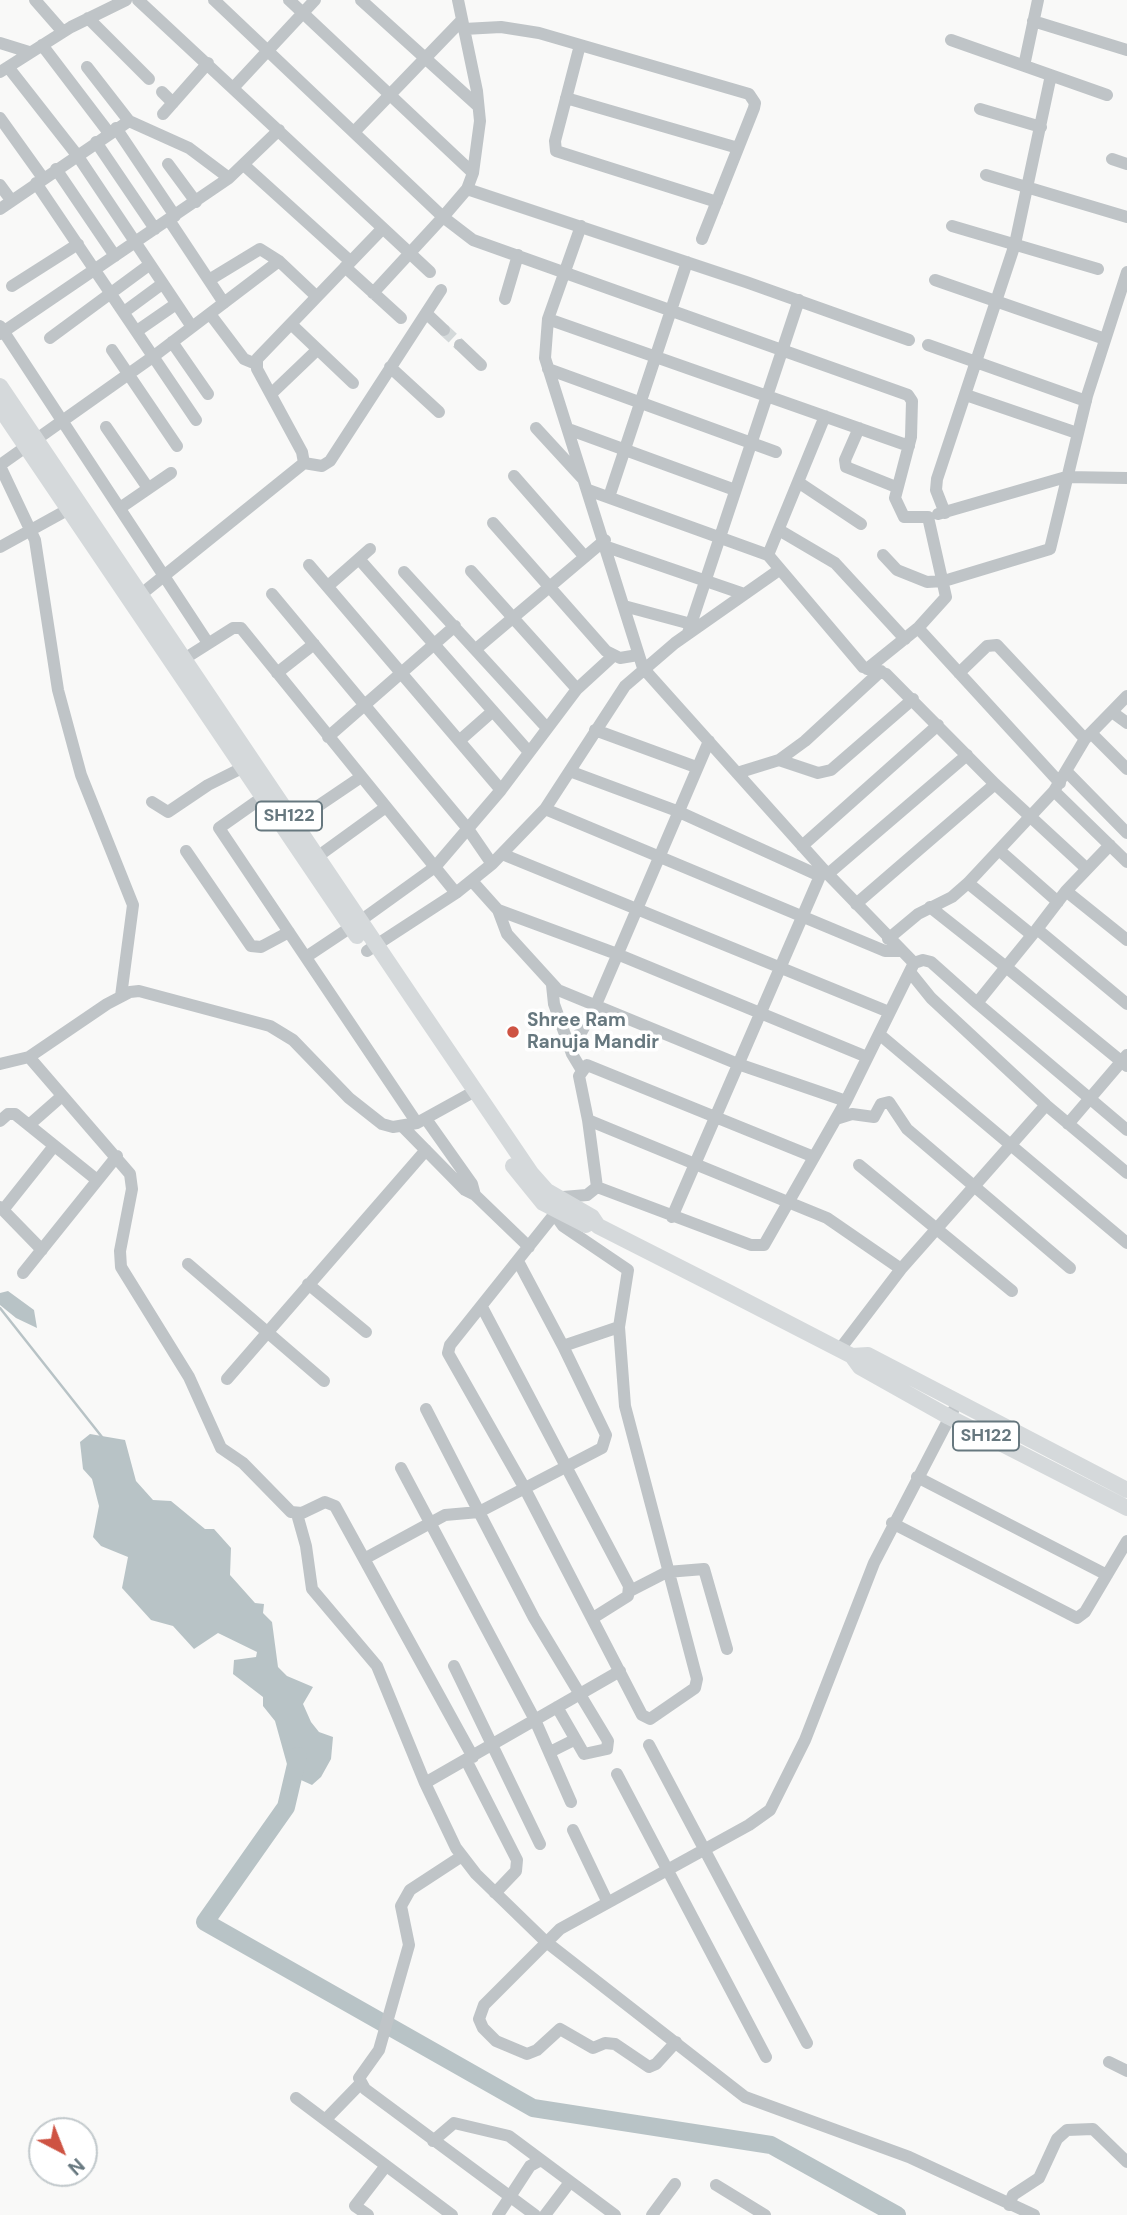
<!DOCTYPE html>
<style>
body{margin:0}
#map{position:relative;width:1127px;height:2215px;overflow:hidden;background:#f9f9f8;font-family:"DM Sans",sans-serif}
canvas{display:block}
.north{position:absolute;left:28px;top:2117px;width:70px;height:70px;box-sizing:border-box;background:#fff;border:2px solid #c2c9cc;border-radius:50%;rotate:138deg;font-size:19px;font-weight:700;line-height:28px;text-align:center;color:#67787f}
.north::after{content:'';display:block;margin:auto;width:24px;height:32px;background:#ce5343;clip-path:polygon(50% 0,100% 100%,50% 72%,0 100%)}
</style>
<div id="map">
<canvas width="1127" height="2215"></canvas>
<div class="north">N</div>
</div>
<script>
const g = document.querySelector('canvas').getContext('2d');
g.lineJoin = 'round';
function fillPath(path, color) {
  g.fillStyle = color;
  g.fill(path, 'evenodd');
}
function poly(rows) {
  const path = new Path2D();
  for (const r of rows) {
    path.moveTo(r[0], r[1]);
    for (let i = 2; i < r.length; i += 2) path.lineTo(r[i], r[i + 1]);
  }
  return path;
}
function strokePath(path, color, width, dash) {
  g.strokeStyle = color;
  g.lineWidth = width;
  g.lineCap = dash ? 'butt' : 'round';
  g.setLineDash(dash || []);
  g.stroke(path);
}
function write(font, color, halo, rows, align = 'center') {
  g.font = font + ' "DM Sans",sans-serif';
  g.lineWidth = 7;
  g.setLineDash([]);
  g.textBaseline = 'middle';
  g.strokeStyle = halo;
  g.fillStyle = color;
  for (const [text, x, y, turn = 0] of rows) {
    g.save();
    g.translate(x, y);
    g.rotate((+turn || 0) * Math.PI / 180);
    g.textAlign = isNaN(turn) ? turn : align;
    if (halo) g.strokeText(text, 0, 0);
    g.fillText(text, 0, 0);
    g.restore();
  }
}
const water = poly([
 [8,1291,34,1310,37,1328,16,1318,0,1305,0,1293],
 [90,1434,125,1440,136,1481,153,1500,171,1501,205,1529,214,1529,231,1548,230,1575,255,1603,264,1604,263,1613,272,1622,278,1667,287,1676,313,1687,303,1704,311,1722,319,1732,333,1737,331,1759,321,1777,312,1785,290,1775,275,1721,263,1706,263,1697,233,1674,234,1660,256,1657,257,1652,218,1633,194,1649,173,1626,151,1620,122,1588,128,1557,101,1546,93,1537,99,1506,92,1479,83,1469,80,1442]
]);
const stream = poly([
 [0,1308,102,1437]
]);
const river = poly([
 [298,1756,286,1807,205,1922,533,2108,771,2145,897,2215]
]);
const minorTunnel = poly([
 [444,330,460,345]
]);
const minor = poly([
 [35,0,63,32],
 [138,0,430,272],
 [214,0,443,217,473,240,908,395,912,401,911,437,895,498,904,517,928,517,946,597,918,628],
 [289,0,473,173],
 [361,0,478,106],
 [88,18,149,79],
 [1033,21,1127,50],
 [464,29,501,27,539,33,749,94,755,103,754,108,702,239],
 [951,40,1107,95],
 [0,43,29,52],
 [42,45,109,133],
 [580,45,555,141,556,151,717,202],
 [1024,66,1038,0],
 [8,67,77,155,192,327],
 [87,67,129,121],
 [0,72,71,27,126,0],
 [234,87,315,0],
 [162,92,173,103],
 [566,98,738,148],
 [980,109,1041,127],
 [163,114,208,63],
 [0,118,43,178],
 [116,128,175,216],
 [354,132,462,20],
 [96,142,155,229],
 [1112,159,1127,164],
 [168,164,196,202],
 [245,166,350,261],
 [56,169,115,256],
 [986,175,1127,217],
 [36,183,196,420],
 [0,185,11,200],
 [467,189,746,282,909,340],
 [0,209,129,121,189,148,229,178],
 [169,220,224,303],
 [581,226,548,319,545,358,643,668,823,869,914,963],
 [952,226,1098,269],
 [345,267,401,318],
 [209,280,260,249,279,261,316,296],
 [935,280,1105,339],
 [12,286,78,244],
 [373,293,443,217,467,189,473,173,480,121,477,91,458,0],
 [505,299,518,255],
 [124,312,162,284],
 [426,313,444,330],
 [210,314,244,359,256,364],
 [548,319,909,446],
 [291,324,353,383],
 [0,326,208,643],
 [137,331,176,304],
 [0,334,229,178,279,130],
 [50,338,149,265],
 [172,342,208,394],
 [460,345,481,365],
 [928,345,1086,401],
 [112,350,177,446],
 [390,367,439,412],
 [548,369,776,452],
 [271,394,317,350],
 [966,395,1077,433],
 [106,427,148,488],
 [536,428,582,478],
 [859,428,845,460,846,467,896,487],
 [568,429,735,490],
 [304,463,322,466,330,461,441,290],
 [0,465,154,356,279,261],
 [0,466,35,540,58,690,81,775,133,905,121,996],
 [514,476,585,557],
 [798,482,861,524],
 [588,490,768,555,863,667,886,674,995,784,1086,868],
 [609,497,687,262],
 [120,508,171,473],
 [945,513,936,490,937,479,1015,244,1051,75],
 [938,514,1066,477,1127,478],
 [493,523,606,651,620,658,638,655],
 [779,530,835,563,905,639],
 [0,547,69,509],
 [607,547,744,594],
 [768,555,825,416],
 [883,555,897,570,927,582,944,581,1050,549,1087,396,1127,272],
 [359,559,529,752],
 [309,565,501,790],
 [471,571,577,689],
 [404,572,546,727],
 [328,586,370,549],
 [272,594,468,829,492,864],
 [134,600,304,463,302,452,257,369,257,359,383,228],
 [624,606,691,624],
 [688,633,799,300],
 [476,649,605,540],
 [184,659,233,628,241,628,456,893],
 [867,669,918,628,1060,783],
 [277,673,314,644],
 [959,673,987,646,997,645,1085,739],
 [1112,712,1127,723],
 [595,730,696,767],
 [1091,733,1127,769],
 [328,737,455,626],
 [459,741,493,711],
 [779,760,818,773,831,770,913,699],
 [572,772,677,811,820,876],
 [1067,772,1127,833],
 [737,773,779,760,805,741,881,671],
 [1054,791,1127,862],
 [263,797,219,828,417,1123],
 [152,802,168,812,208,785,242,768],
 [545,809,885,951,901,951],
 [293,823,361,777],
 [1110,845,1066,891,1037,929,1127,1004],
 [802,846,938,725],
 [999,850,1058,902],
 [186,851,251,946,261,947,289,932],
 [502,854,889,1012],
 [317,857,386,807],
 [823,869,695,1164,827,1218,901,1269],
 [828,874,967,755],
 [472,881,498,910,507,934,558,990,738,1064,846,1101],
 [968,883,1032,935],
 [1066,891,1127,940],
 [856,904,995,784],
 [930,907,1006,967,977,1003,1127,1130],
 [498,910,617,954,867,1057],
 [360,921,435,867,501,790,577,689,613,656],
 [1037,929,1006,967,1127,1066],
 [888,939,918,914,952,897,968,883,1054,791,1085,739,1127,696],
 [367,951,456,893,492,864,545,809,625,686,675,643,779,570],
 [306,957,351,927],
 [910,972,931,998,1046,1105,1127,1173],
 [552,985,554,1004,572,1054,581,1069],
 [879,1034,1127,1243],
 [569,1045,582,1031,595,1007,709,741],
 [29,1057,130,1174,132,1189,120,1251,121,1267,189,1377,221,1448,243,1463,291,1512,302,1513,325,1502,335,1506,473,1757],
 [0,1064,29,1057,107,1004,130,992,139,991,270,1026,293,1040,349,1098,382,1124,393,1127,417,1123,475,1091],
 [426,1119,472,1184,475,1195],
 [836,1119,852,1114,874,1117,881,1104,889,1102,907,1129,1070,1268],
 [588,1120,579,1076,587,1065,814,1157],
 [0,1121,8,1114,15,1114,97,1180],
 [1068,1124,1127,1055],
 [29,1125,62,1096],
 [404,1128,465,1190,475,1195,529,1247],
 [859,1165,1012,1291],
 [597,1187,751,1245,764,1245,846,1101,914,963,923,960,931,962,977,1003],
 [0,1207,42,1250],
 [3,1210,54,1146],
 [553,1216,450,1345,448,1353,524,1487,642,1715,650,1719,695,1688,697,1679,625,1406,619,1327,628,1270,563,1226,551,1209,563,1197,587,1195,597,1187,588,1120,695,1164,672,1217],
 [519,1263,563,1346],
 [188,1264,324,1381],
 [23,1273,117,1156],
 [308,1284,366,1332],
 [482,1307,629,1586,628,1596,593,1618],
 [840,1349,901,1269,1046,1105],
 [227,1379,426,1150],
 [401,1468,535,1720,571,1802],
 [917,1477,1107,1575],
 [297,1514,306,1546,312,1589,377,1666,425,1783,456,1848,476,1874,545,1941,745,2097,909,2157,1034,2215],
 [892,1523,1077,1618,1085,1612,1127,1541],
 [364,1559,445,1515,479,1512,426,1409],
 [630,1591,667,1572,704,1569,727,1649],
 [454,1666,540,1844],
 [557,1707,584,1754,607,1749,608,1741,534,1618,479,1512,602,1448,606,1435,563,1346,619,1327],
 [649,1745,807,2043],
 [550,1752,574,1740],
 [466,1760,517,1860,516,1871,495,1893],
 [617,1774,766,2057],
 [425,1783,620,1671],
 [573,1830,607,1901],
 [462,1856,410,1890,401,1906,409,1945,379,2050,359,2078,365,2089,535,2215],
 [676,2042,656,2064,649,2067,615,2044,605,2043,593,2048,560,2029,537,2050,527,2054,496,2041,483,2028,479,2019,484,2005,560,1929,749,1825,770,1810,805,1740,874,1563,953,1411],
 [1109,2062,1127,2071],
 [296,2098,452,2215],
 [326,2119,360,2084],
 [433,2141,454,2123,509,2136,615,2215],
 [716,2185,765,2215],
 [1009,2205,1013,2195,1039,2178,1057,2139,1067,2130,1093,2129,1127,2162],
 [368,2215,355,2206,385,2167],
 [498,2215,530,2166,541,2160],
 [545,2215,570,2182],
 [652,2215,675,2184]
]);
const major = poly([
 [0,386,415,1002,531,1173,547,1191,592,1217,598,1226,728,1292,852,1356,868,1355,1127,1490],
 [0,408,357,936],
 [513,1166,543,1203,586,1225],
 [852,1356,860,1367,949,1417,1127,1508]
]);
const markers = [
 [513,1032,7,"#ce5343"]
];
const shields = [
 [289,816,66],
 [986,1436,66]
];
const shieldNames = [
 ["SH122",289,816],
 ["SH122",986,1436]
];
const poiNames = [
 ["Shree Ram",527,1021],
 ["Ranuja Mandir",527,1043]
];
fillPath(water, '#b8c3c6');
strokePath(stream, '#b8c3c6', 2.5);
strokePath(river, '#b8c3c6', 18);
strokePath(minorTunnel, '#d4d9da', 12, [12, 6]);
strokePath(minor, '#bfc4c7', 12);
strokePath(major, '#d5d9db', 16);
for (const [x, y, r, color] of markers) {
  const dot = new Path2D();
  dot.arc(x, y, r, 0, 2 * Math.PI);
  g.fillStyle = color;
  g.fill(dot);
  strokePath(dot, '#fff', 2.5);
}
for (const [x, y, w] of shields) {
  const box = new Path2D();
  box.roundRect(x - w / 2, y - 14.5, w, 29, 5);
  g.fillStyle = '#fff';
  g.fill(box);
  strokePath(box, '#67787f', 2);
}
write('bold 18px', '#67787f', null, shieldNames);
write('bold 19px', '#67787f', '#fff', poiNames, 'left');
</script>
